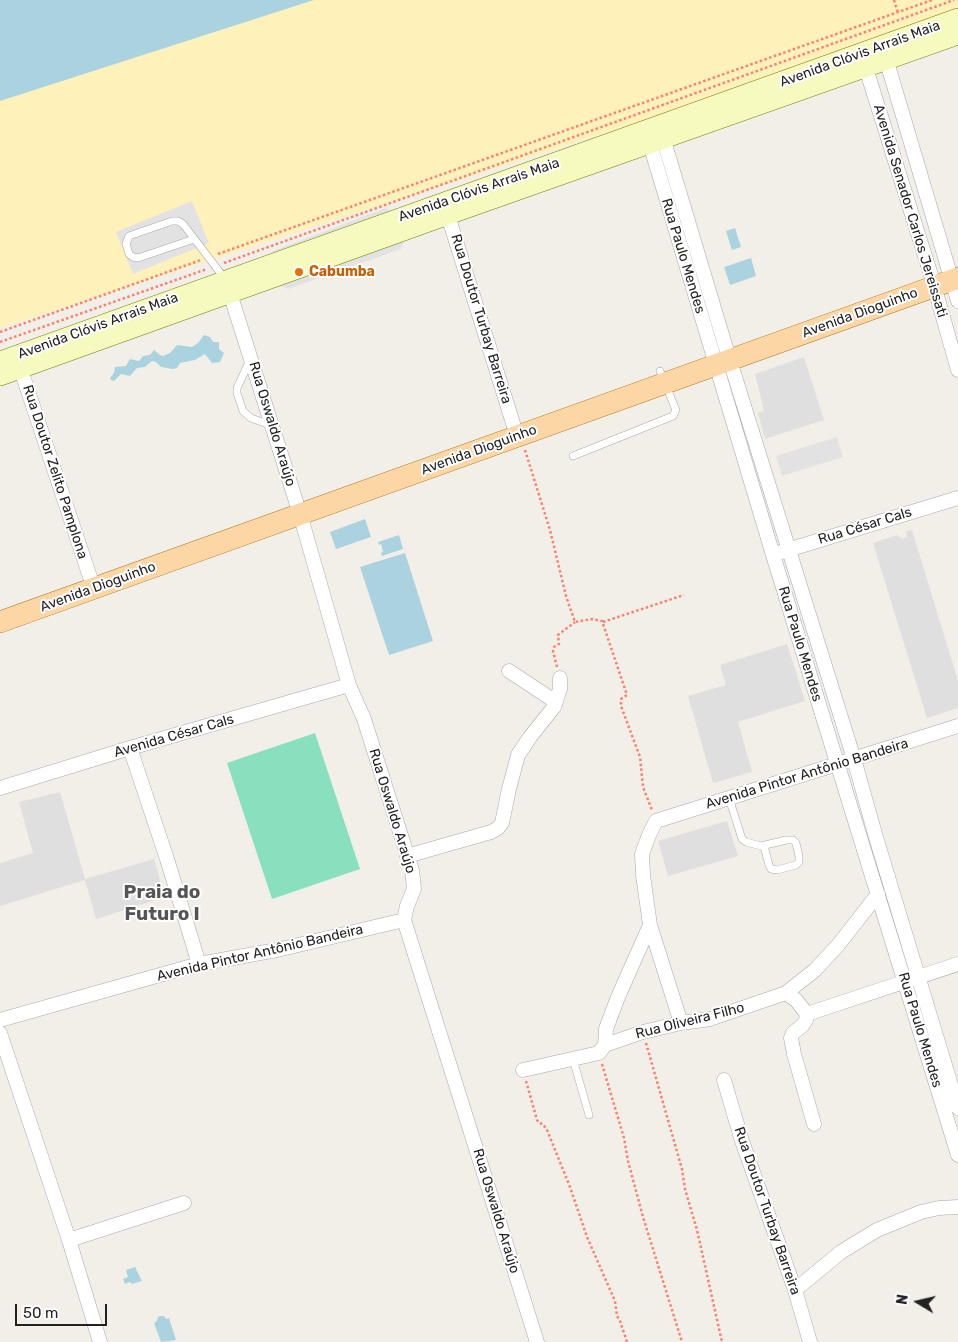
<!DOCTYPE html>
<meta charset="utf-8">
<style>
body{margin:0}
#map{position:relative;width:958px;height:1342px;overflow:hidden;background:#f2efe9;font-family:Rubik,sans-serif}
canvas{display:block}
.north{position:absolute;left:893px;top:1277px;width:50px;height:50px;-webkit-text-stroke:4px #fff;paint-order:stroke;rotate:279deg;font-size:14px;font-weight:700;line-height:20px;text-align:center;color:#222}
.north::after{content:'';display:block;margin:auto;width:18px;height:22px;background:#222;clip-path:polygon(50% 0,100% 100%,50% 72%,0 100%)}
.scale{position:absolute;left:15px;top:1304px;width:92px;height:22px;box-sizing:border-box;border:2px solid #222;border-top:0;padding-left:6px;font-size:15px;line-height:18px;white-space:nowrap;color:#222;-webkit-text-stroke:4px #fff;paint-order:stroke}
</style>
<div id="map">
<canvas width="958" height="1342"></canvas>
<div class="north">N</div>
<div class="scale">50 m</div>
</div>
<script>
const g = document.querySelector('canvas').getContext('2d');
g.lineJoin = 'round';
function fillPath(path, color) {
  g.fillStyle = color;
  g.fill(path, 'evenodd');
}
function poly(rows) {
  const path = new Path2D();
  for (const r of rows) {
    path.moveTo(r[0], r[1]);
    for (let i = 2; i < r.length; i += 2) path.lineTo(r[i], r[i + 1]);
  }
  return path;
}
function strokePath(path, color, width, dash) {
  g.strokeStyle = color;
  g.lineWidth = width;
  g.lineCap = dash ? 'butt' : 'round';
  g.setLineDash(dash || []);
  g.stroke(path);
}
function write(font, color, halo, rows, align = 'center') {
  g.font = font + ' Rubik,sans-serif';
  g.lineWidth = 4;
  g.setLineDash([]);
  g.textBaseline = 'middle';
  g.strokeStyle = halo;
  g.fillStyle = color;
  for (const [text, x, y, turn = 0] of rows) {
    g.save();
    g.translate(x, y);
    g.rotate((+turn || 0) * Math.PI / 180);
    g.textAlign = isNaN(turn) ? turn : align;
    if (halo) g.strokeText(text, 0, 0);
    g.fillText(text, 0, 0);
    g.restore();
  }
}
const residential = poly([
 [804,357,824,420,765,439,758,413,764,411,755,374],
 [912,530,958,681,958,708,927,718,873,543,897,535,902,539,907,537,906,531],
 [787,644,805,701,738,722,752,772,713,783,688,696,726,685,720,665],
 [60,792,85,879,154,859,165,897,96,919,85,880,0,906,0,863,33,853,19,802],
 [727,821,738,856,668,876,658,841]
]);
const sand = poly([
 [314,0,958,0,958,9,832,60,0,328,0,101]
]);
const pitch = poly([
 [315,733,360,869,272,899,227,763]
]);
const parking = poly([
 [192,201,209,243,133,274,116,232],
 [386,208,396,214,270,260,273,251],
 [405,238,401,249,288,289,277,284],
 [837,437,843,457,782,476,776,456]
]);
const water = poly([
 [0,0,314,0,0,101],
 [735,228,741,247,732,250,726,231],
 [751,258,756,276,730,285,724,267],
 [204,335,210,337,213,342,219,342,219,349,224,353,220,362,212,363,205,354,195,360,180,363,177,368,173,369,161,367,156,362,152,361,145,367,137,368,130,376,121,374,114,381,111,380,110,378,114,373,115,367,126,366,130,359,139,361,143,356,150,355,154,350,160,355,163,356,170,353,177,345,192,347,198,343],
 [365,519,371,537,336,549,330,532],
 [399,535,403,549,382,556,381,553,383,552,381,544,379,545,378,542],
 [405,553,433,641,389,655,360,567],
 [135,1267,142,1281,132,1284,130,1282,125,1284,123,1279,128,1277,126,1270],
 [160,1316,164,1316,166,1319,169,1318,176,1340,161,1342,154,1323,157,1321,158,1317]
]);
const path = poly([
 [894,0,898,13],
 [218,254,932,0],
 [224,263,954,0],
 [0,332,201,260],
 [0,342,207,269],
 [525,450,550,530,566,596,575,622,592,619,602,621,627,695,621,699,621,706,640,757,643,787,652,810],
 [603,622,684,595],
 [557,667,553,651,554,647,559,644,558,635,575,622],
 [646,1043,682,1169,685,1189,697,1230,722,1342],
 [602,1064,624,1138,628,1161,643,1217,682,1342],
 [526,1081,537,1120,539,1123,543,1124,547,1130,570,1187,587,1237,615,1301,617,1316,620,1321,627,1342]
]);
const lane = poly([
 [194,239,138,258,133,257,129,254,126,244,129,236,172,221,178,221,183,224,225,279],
 [250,360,237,388,237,393,243,411,251,418,273,426],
 [573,456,673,416,676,410,660,371],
 [729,798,742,839,746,842,761,846,786,840,793,840,796,843,799,856,799,862,796,865,777,870,771,869,769,865,764,846],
 [573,1059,589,1115]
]);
const street = poly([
 [884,52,958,301],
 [863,59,931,275,958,370],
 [661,131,726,348,854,759,875,834,958,1108],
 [647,134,773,555,958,1155],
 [445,206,517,436],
 [227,284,300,514,349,685,364,719,412,870,414,889,407,906,404,920,537,1342],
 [18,361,94,589],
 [781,552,958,498],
 [509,671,556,702],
 [130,748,167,859,199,964],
 [0,788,130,748,349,685],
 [407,856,491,832,498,828,502,823,509,789,518,755,530,737,554,707,560,689,560,678],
 [786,993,796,1000,807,1014,806,1020,803,1025,793,1033,791,1038,794,1054,814,1124],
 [807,1014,958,964],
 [0,1020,199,964,277,950,404,920],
 [681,1023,650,925,643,875,642,854,649,835,656,821,958,726],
 [0,1033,69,1240,100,1342],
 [605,1045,606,1029,618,997,650,925],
 [523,1070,599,1053,605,1045,643,1032,681,1023,710,1019,786,993,815,970,839,944,878,894],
 [724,1080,742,1141,795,1290,810,1342],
 [69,1240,184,1203],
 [795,1290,841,1252,877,1230,921,1212,939,1208,958,1207]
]);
const secondary = poly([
 [0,361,958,18],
 [0,376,448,215,958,35]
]);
const primary = poly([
 [0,622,958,278]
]);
const markers = [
 [299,272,5,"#e8710a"]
];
const streetNames = [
 ["Avenida Clóvis Arrais Maia",860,54,-20],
 ["Avenida Clóvis Arrais Maia",479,190,-19],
 ["Avenida Senador Carlos Jereissati",910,211,73],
 ["Rua Paulo Mendes",683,256,73],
 ["Avenida Dioguinho",860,313,-20],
 ["Rua Doutor Turbay Barreira",481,319,73],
 ["Avenida Clóvis Arrais Maia",98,326,-20],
 ["Rua Oswaldo Araújo",272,424,73],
 ["Avenida Dioguinho",479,450,-20],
 ["Rua Doutor Zelito Pamplona",55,472,72],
 ["Rua César Cals",865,526,-17],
 ["Avenida Dioguinho",98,587,-20],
 ["Rua Paulo Mendes",800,644,73],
 ["Avenida César Cals",174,736,-16],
 ["Avenida Pintor Antônio Bandeira",807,774,-17],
 ["Rua Oswaldo Araújo",392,811,73],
 ["Avenida Pintor Antônio Bandeira",260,953,-13],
 ["Rua Oliveira Filho",690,1021,-14],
 ["Rua Paulo Mendes",920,1030,73],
 ["Rua Oswaldo Araújo",496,1211,73],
 ["Rua Doutor Turbay Barreira",767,1211,71]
];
const foodNames = [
 ["Cabumba",309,272]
];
const districtNames = [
 ["Praia do",162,893],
 ["Futuro I",162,915]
];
fillPath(residential, '#e0dfdf');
fillPath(sand, '#fff1ba');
fillPath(pitch, '#88e0be');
fillPath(parking, '#e2e2e2');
fillPath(water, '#aad3df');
strokePath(lane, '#a9a9a9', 8);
strokePath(street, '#a9a9a9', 15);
strokePath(secondary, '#707d05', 20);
strokePath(primary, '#a06b00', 22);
strokePath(path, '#fa8072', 2.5, [2.5, 2.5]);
strokePath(lane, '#fff', 7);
strokePath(street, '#fff', 14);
strokePath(secondary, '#f7fabf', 19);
strokePath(primary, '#fcd6a4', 21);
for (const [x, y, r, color] of markers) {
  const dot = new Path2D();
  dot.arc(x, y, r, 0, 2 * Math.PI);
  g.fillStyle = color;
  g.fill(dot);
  strokePath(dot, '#fff', 2);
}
write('14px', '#222', '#fff', streetNames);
write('bold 14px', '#c56008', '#fff', foodNames, 'left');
write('bold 19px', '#555', '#fff', districtNames);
</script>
